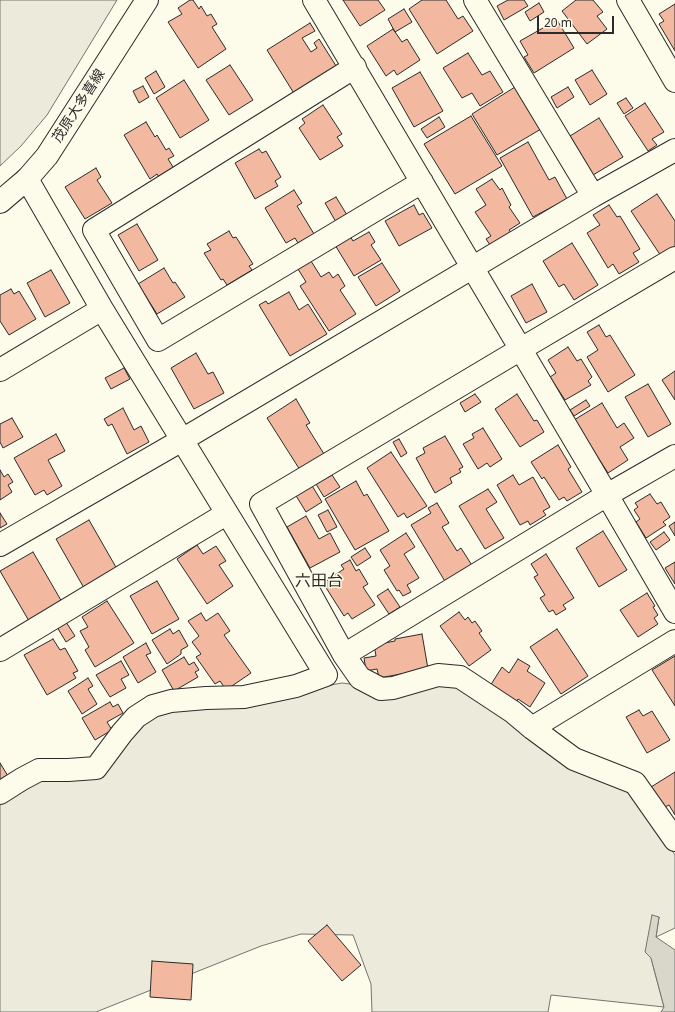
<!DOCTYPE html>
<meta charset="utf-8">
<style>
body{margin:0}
#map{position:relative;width:675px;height:1012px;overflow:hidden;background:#fdfbea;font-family:"Noto Sans",sans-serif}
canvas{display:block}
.scale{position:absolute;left:537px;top:16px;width:77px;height:18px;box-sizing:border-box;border:2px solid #2b2b2b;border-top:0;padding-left:5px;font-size:12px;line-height:14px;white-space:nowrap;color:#2b2b2b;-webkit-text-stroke:3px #fdfbea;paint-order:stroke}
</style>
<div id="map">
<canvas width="675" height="1012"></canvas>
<div class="scale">20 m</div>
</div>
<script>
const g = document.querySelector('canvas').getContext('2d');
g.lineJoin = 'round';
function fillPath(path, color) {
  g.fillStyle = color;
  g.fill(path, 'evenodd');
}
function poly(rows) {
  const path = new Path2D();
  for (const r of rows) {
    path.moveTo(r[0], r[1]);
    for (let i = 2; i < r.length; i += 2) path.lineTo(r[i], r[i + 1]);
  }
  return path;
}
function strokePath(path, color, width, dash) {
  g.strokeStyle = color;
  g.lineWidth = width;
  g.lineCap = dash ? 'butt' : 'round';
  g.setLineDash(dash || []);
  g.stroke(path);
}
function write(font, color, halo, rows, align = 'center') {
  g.font = font + ' "Noto Sans","Noto Sans JP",sans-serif';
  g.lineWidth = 3;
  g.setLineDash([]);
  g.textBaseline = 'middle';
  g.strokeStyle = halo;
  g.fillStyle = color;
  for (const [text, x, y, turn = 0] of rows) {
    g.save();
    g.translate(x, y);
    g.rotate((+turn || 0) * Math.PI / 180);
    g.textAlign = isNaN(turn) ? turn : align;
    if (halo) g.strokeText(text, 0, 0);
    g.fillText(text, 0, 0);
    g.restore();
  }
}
const green = poly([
 [0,0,117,0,47,115,21,146,0,166,0,0],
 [440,681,457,685,630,789,675,855,675,928,656,937,659,917,651,958,664,1007,551,995,548,1012,372,1012,371,984,353,935,301,934,261,946,96,1012,0,1012,0,802,43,778,72,778,138,723,158,712,221,704,342,683,358,685,440,681]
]);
const water = poly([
 [652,915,659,917,656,937,675,950,675,1012,661,1012,664,1007,651,958,645,952,652,915]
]);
const building = poly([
 [190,0,193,0,199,9,201,6,207,16,211,14,217,24,212,27,226,49,198,68,168,22,182,14,178,8,190,0],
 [343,0,378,0,385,10,360,26,343,0],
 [422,0,446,0,458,19,463,16,473,31,437,54,409,9,422,0],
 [508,0,524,0,528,6,504,20,497,6,508,0],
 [576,0,593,0,603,12,597,16,607,29,587,44,562,11,576,0],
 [539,3,544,12,530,21,525,12,539,3],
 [675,4,675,51,659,24,664,21,659,14,675,4],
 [404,9,412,22,395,32,388,19,404,9],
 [557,20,574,48,534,73,524,57,528,55,520,41,557,20],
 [310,23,315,31,302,38,311,52,317,48,314,43,319,39,338,69,295,95,267,50,310,23],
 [393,29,402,42,407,39,420,60,397,75,394,70,386,76,367,46,393,29],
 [468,53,482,75,490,71,503,92,480,106,472,93,462,98,443,68,468,53],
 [230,65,253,100,229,115,206,80,230,65],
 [592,70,607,94,590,105,575,80,592,70],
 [156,71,165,87,154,94,145,78,156,71],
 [420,72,443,111,414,127,392,88,420,72],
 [184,80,209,120,180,138,156,98,184,80],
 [143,86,149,97,139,103,133,91,143,86],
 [515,87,541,129,497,155,472,114,515,87],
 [568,87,574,97,557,108,551,97,568,87],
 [626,98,633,108,624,114,617,103,626,98],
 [645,103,664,132,652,139,657,145,648,151,625,116,645,103],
 [323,105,342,134,337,137,343,146,320,160,299,128,305,123,302,119,323,105],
 [471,116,502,166,455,194,424,144,471,116],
 [439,117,445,127,427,138,421,129,439,117],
 [599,118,623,157,593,175,570,136,599,118],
 [146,122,155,137,157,135,166,150,169,148,174,156,168,159,175,170,160,179,157,174,150,179,124,135,146,122],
 [528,142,549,180,555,177,567,199,533,217,500,158,528,142],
 [259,149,262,153,266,151,281,177,275,181,278,186,255,199,235,163,259,149],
 [96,168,101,177,97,180,112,203,85,219,65,187,96,168],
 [492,179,500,190,502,188,511,205,509,207,520,223,509,230,512,234,492,248,486,239,491,236,475,212,486,205,476,189,492,179],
 [294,190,302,203,297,206,314,234,298,243,295,238,286,243,265,208,294,190],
 [657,194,675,221,675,247,661,256,631,211,657,194],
 [336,197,347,215,336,222,325,203,336,197],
 [414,205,419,215,423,213,432,228,399,246,385,221,414,205],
 [609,205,617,217,620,216,640,249,633,253,639,262,619,274,613,264,608,268,587,233,600,225,593,215,609,205],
 [137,224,158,260,139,271,118,235,137,224],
 [229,231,233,238,236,237,253,264,249,266,252,270,227,285,223,279,221,280,204,253,211,250,207,244,229,231],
 [369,232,375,242,371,245,381,260,354,276,335,245,350,236,353,241,369,232],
 [572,243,598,285,574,300,564,284,559,287,543,261,572,243],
 [311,261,321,277,329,272,333,278,338,274,345,286,340,290,356,314,329,331,300,286,306,282,298,269,311,261],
 [382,263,400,291,376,306,358,277,382,263],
 [164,268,173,283,175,282,185,297,157,314,138,284,164,268],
 [51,270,70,303,45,317,27,283,51,270],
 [532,284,547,312,526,323,511,296,532,284],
 [11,289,14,294,19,291,36,319,9,335,0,321,0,295,11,289],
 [289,292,299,310,308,304,327,334,290,356,259,305,266,301,268,304,289,292],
 [599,325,606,337,610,335,635,375,608,392,587,357,598,350,587,332,599,325],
 [568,347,577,361,581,359,592,377,588,381,591,385,565,400,550,377,556,373,548,360,568,347],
 [196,353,208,374,213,372,224,393,194,409,171,368,196,353],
 [124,368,130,379,111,389,105,378,124,368],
 [675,371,675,400,662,380,675,371],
 [648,384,671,424,648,437,625,397,648,384],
 [475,394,481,402,465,412,460,403,475,394],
 [517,394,534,421,537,420,544,432,520,447,495,409,517,394],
 [296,399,310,423,306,425,324,454,300,470,267,418,296,399],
 [586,400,590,406,574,416,570,410,586,400],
 [602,403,617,428,624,423,634,438,620,447,628,460,608,473,574,420,602,403],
 [123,408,134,430,141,426,149,442,127,454,112,424,108,426,104,419,123,408],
 [12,418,23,437,3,448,0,442,0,424,12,418],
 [483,428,502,459,490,467,487,463,478,469,463,444,474,438,472,434,483,428],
 [56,434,65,451,48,460,62,486,47,495,44,490,35,495,14,458,56,434],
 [445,436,463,467,459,469,461,472,450,478,452,483,435,493,416,458,425,453,423,448,445,436],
 [399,439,407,453,401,457,393,442,399,439],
 [558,445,571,467,568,469,582,492,567,501,564,497,559,500,544,477,542,479,531,462,558,445],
 [391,452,427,506,407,518,404,513,398,517,367,468,391,452],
 [0,470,4,477,8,474,13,482,8,485,12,492,0,500,0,470],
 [332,475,340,487,324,497,316,484,332,475],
 [513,475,519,485,533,477,550,507,543,511,546,515,530,525,528,521,520,525,497,485,513,475],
 [356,481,364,496,367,494,389,531,355,550,325,499,356,481],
 [311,484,322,502,306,512,295,494,311,484],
 [488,489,497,502,486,509,504,538,485,549,459,506,488,489],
 [650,494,657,504,661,502,670,517,663,522,666,525,646,538,636,522,640,519,634,510,638,507,635,503,650,494],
 [437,503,449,523,442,527,457,551,461,548,473,567,446,583,411,525,431,513,428,508,437,503],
 [328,510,337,527,327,532,318,515,328,510],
 [0,513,7,524,0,528,0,513],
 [306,516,319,539,330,533,340,552,310,568,287,527,306,516],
 [89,520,117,569,84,588,56,539,89,520],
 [675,522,675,536,669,526,675,522],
 [603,531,627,570,599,587,576,548,603,531],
 [664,532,670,540,656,550,650,542,664,532],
 [406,533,415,547,404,554,419,578,407,585,411,592,403,596,399,590,397,591,384,570,390,566,380,550,406,533],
 [197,545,203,554,216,546,226,561,219,565,233,586,207,604,177,559,197,545],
 [365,548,371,557,357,566,351,557,365,548],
 [33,552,62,602,29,621,0,571,33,552],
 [546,554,574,598,563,605,566,609,556,615,553,610,549,612,540,598,545,595,534,577,538,575,531,564,546,554],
 [350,560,356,571,359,569,368,584,363,587,375,605,352,619,348,613,344,616,323,583,344,569,341,565,350,560],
 [675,562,675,584,665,568,675,562],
 [157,581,179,619,152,634,130,596,157,581],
 [388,589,400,607,389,614,377,596,388,589],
 [647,593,655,606,653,607,658,615,654,618,658,624,638,637,620,610,647,593],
 [107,601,134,643,95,667,85,650,89,647,80,631,88,627,82,617,107,601],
 [459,612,465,620,468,617,472,623,475,621,482,631,479,633,491,650,469,666,440,626,459,612],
 [201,613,206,621,218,613,230,631,224,635,251,673,226,690,220,681,215,684,196,657,201,654,192,642,199,636,188,621,201,613],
 [66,622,75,636,66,642,57,627,66,622],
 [170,629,173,634,179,630,188,646,181,650,181,654,167,664,152,640,170,629],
 [557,629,588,676,561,694,530,647,557,629],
 [422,634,428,669,379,678,377,669,366,671,364,658,376,656,374,645,395,641,395,639,422,634],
 [53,639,60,650,65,648,78,671,73,673,76,678,47,695,24,655,53,639],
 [146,643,151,653,146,655,156,672,138,683,123,657,146,643],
 [675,656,675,706,652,670,675,656],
 [184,657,189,665,194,662,199,670,195,672,198,677,174,691,162,670,184,657],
 [518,659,530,666,527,671,545,683,530,707,518,699,516,703,490,686,502,667,509,673,518,659],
 [121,661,129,675,121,679,126,688,110,697,96,675,121,661],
 [88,678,93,686,88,689,97,704,82,714,68,691,88,678],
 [110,702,113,707,118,704,123,713,107,722,112,730,95,740,82,718,110,702],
 [639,710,643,716,652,711,670,740,647,753,626,717,639,710],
 [0,763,8,776,0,781,0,763],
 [675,772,675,815,669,805,665,807,651,787,675,772],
 [327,925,361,965,342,981,308,941,327,925],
 [152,961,193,964,191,1000,150,997,152,961]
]);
const minor = poly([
 [314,0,607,495,675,612],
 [475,0,593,196],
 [628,0,675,81],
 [355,67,94,230,158,340,422,182],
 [675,258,521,349,261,504,344,655,360,678,381,689,393,688,438,675,460,677,513,712,532,728,574,759,635,783,675,840],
 [0,370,102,309],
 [0,545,182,440,593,196,675,150],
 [0,650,226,514],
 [344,655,607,495,675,456],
 [532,728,675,641],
 [0,793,22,779,39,770,68,770,96,768,122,733,136,717,153,706,171,701,206,698,244,697,296,686,326,675,102,309,27,179]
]);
const major = poly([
 [0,202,27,179,47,156,147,0]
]);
const streetNames = [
 ["茂原大多喜線",79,106,-57]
];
const quarterNames = [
 ["六田台",319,581]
];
fillPath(green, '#ecebdb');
strokePath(green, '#74746e', 1);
fillPath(water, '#d8d7c9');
strokePath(water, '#74746e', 1);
fillPath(building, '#f2b8a0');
strokePath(building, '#2b2b2b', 1);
strokePath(minor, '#2b2b2b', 24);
strokePath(major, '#2b2b2b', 24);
strokePath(minor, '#fdfbea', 22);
strokePath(major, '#fdfbea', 22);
write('14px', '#2b2b2b', '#fdfbea', streetNames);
write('16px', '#2b2b2b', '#fdfbea', quarterNames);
</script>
